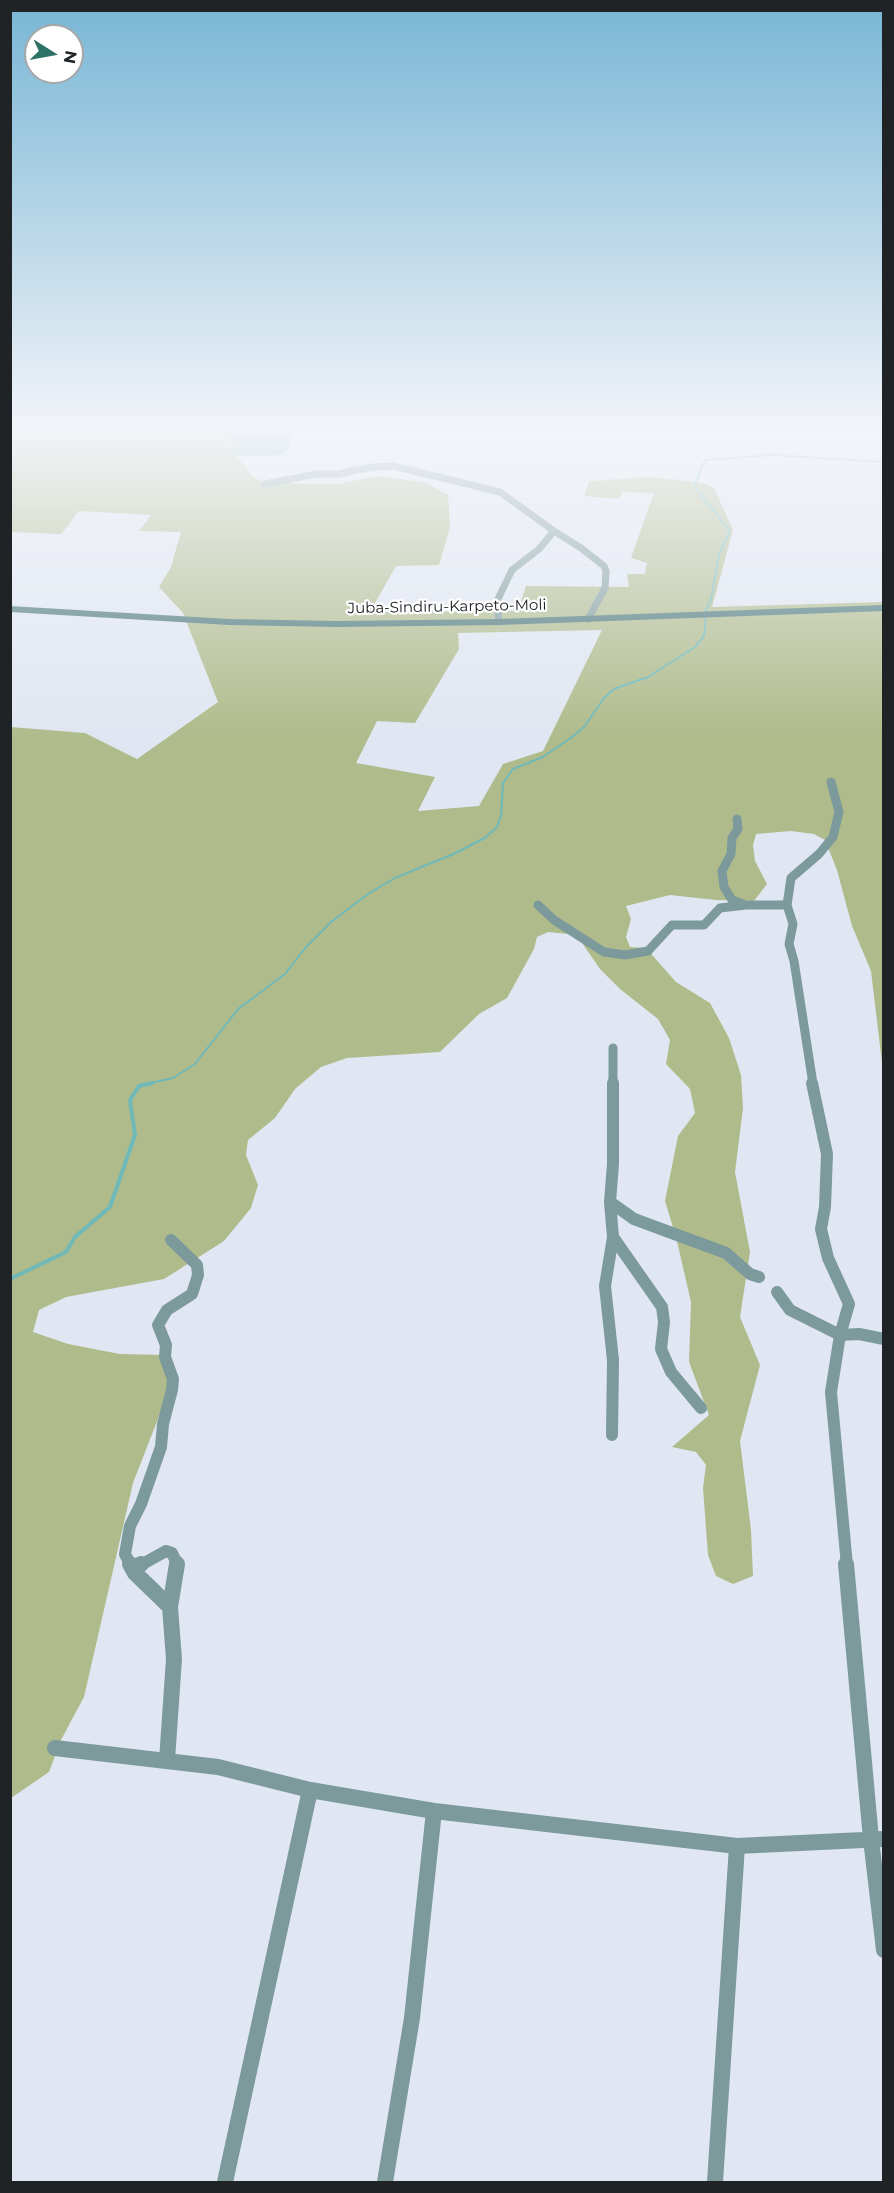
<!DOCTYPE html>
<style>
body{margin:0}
#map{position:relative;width:894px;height:2193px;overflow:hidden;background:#e1e7f2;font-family:Montserrat,sans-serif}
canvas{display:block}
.frame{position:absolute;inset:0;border:12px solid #202326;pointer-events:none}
.north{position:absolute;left:24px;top:24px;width:60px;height:60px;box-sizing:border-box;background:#fff;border:2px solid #a6a7a8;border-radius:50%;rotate:101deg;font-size:16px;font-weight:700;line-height:24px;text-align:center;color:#202326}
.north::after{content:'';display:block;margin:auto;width:21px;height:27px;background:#2d7265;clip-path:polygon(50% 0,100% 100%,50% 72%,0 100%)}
</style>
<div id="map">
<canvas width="894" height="2193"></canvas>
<div class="frame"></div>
<div class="north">N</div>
</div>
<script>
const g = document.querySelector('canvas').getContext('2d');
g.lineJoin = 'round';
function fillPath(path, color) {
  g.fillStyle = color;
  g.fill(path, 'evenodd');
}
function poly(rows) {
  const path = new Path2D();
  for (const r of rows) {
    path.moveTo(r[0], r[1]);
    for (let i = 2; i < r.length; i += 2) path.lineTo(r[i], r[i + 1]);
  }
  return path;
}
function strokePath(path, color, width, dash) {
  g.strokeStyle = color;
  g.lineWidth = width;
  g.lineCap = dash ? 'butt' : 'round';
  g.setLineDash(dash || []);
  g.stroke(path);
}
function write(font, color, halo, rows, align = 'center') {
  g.font = font + ' Montserrat,sans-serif';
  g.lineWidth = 4.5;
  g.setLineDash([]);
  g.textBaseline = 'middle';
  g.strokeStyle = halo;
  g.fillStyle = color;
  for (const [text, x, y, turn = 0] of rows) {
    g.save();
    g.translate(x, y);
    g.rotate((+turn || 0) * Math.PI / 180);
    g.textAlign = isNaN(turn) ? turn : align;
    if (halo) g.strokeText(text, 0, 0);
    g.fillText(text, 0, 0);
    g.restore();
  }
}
const green = poly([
 [11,432,230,432,228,435,231,441,240,444,234,452,252,476,265,483,338,484,376,476,424,482,448,495,450,527,439,565,396,566,370,612,518,611,526,586,629,587,627,574,645,574,647,563,631,558,654,493,623,492,618,499,584,496,589,481,651,477,703,483,714,488,733,530,712,607,883,602,883,1071,871,971,852,926,837,870,825,840,814,834,791,831,756,834,753,845,755,861,767,884,754,901,716,900,670,895,626,906,631,919,626,937,630,947,646,948,676,982,710,1003,729,1038,741,1075,743,1108,735,1172,750,1252,740,1317,760,1365,740,1441,751,1530,753,1576,733,1584,716,1576,708,1555,703,1488,706,1465,696,1452,672,1447,709,1415,689,1362,691,1302,676,1237,665,1201,678,1136,695,1113,690,1089,666,1064,670,1040,658,1019,620,989,600,969,580,940,568,934,548,932,537,937,534,949,507,998,479,1014,440,1052,347,1058,321,1067,295,1089,275,1118,248,1140,246,1155,258,1185,251,1208,224,1241,164,1279,66,1297,39,1310,33,1332,68,1344,120,1354,164,1355,175,1375,133,1483,84,1697,61,1740,49,1772,11,1798,11,727,85,733,137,759,218,702,183,613,159,587,171,567,181,532,139,531,151,515,79,511,61,534,11,532,11,458,16,453,11,452],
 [602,630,543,751,503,764,479,806,418,811,435,777,356,763,377,721,415,723,459,649,458,633]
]);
const water = poly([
 [230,432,294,432,289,448,282,455,238,456,233,452,240,444,229,439]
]);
const streamFar1 = poly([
 [208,432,228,435],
 [705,613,711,599,719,554,730,531,697,490,695,484,705,460,772,455,884,462],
 [146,1084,173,1078,195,1064,238,1009,285,974,306,947,331,922,368,894,395,878,458,852,486,837,497,827,501,816,503,783,513,769,543,757,572,737,584,727,604,698,614,689,648,677,695,647,704,636,706,617]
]);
const stream = poly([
 [10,1279,66,1252,75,1237,110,1207,135,1135,130,1100,139,1086,152,1083]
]);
const minorFar3 = poly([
 [265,484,316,474,338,474,372,467,393,466,500,492,554,531,539,549,512,570,497,601,499,622],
 [554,531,581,548,604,566,606,571,605,588,588,619]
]);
const minorFar2 = poly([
 [737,819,738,829,732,838,731,854,722,871,724,887,732,900,743,904],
 [538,905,554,920,604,952,625,955,648,951,672,925,704,925,720,908,746,905,787,905,793,924,789,944,794,961,813,1084],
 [787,905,791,878,819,854,833,837,839,812,831,782],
 [613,1048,613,1084]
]);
const minorFar1 = poly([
 [812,1083,827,1154,825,1207,821,1229,828,1258,849,1304,840,1335,831,1392,847,1566],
 [610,1202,634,1219,726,1253,750,1274,759,1277],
 [613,1237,662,1307,664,1322,661,1349,671,1372,701,1408],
 [777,1292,790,1310,840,1335,859,1334,884,1339],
 [612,1435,613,1360,605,1286,613,1237,610,1202,613,1164,613,1083],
 [131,1566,125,1554,130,1526,141,1504,161,1447,163,1424,172,1390,173,1379,165,1357,166,1345,158,1325,167,1310,192,1294,198,1275,197,1265,171,1240],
 [139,1566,166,1551,172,1553,178,1566]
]);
const minor = poly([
 [130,1564,135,1573,170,1607,174,1659,167,1760],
 [846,1564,871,1839,884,1950],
 [133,1569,141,1564],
 [170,1607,177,1564],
 [55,1748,218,1767,310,1790,434,1811,737,1846,884,1839],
 [225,2182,310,1790],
 [385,2182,412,2018,434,1811],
 [715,2182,737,1846]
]);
const secondary = poly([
 [884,605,884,611,499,625,337,627,229,625,10,612,10,606,229,619,337,621,499,619,884,605]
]);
const farStreetnames = [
 ["Juba-Sindiru-Karpeto-Moli",447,607,-1]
];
fillPath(green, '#afbb8b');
fillPath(water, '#70b9b9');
strokePath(streamFar1, '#70b9b9', 2);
strokePath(stream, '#70b9b9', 4);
strokePath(minorFar3, '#7c9a9b', 7);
strokePath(minorFar2, '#7c9a9b', 9);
strokePath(minorFar1, '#7c9a9b', 12);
strokePath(minor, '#7c9a9b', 16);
fillPath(secondary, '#477476');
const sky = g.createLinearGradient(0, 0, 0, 739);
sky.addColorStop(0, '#78b6d5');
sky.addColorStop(0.58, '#f2f4f9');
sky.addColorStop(1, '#f2f4f900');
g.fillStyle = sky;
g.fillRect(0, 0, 894, 739);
write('15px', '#202326', '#fff', farStreetnames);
</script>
